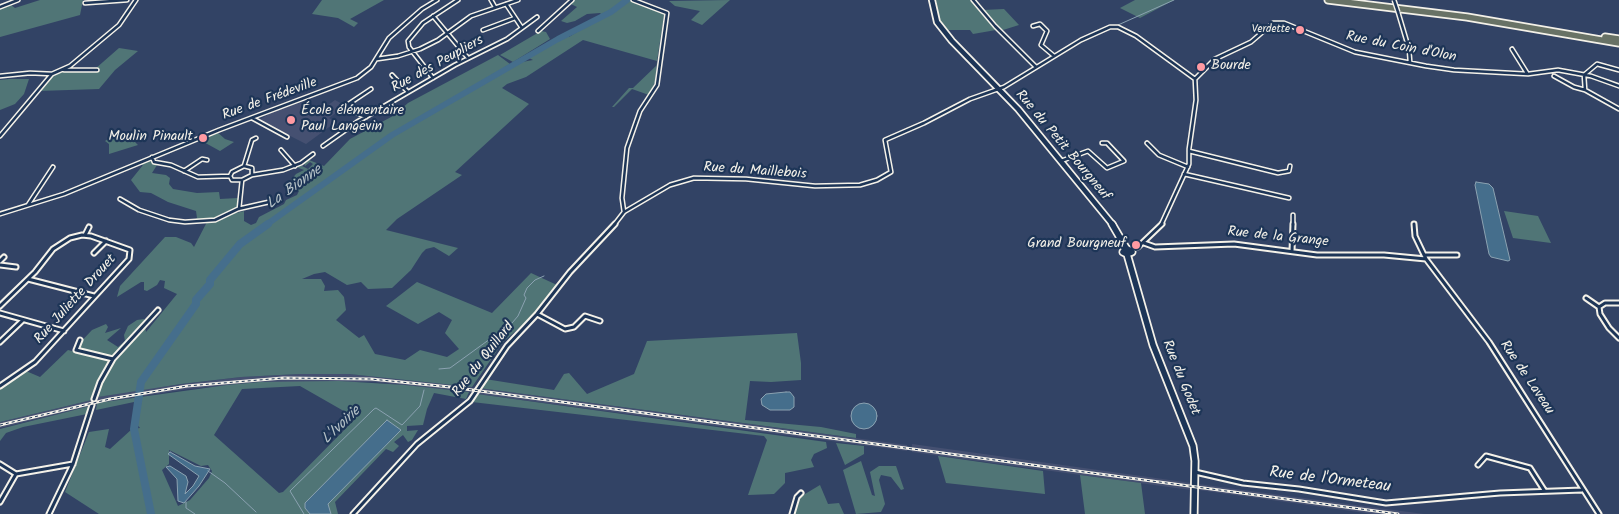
<!DOCTYPE html>
<meta charset="utf-8">
<style>
body{margin:0}
canvas{display:block;background:#324365}
</style>
<canvas width="1619" height="514"></canvas>
<script>
const g = document.querySelector('canvas').getContext('2d');
g.lineJoin = 'round';
function fillPath(path, color) {
  g.fillStyle = color;
  g.fill(path, 'evenodd');
}
function poly(rows) {
  const path = new Path2D();
  for (const r of rows) {
    if (r.length === 3) {
      path.moveTo(r[0] + r[2], r[1]);
      path.arc(r[0], r[1], r[2], 0, 2 * Math.PI);
      continue;
    }
    path.moveTo(r[0], r[1]);
    for (let i = 2; i < r.length; i += 2) path.lineTo(r[i], r[i + 1]);
  }
  return path;
}
function strokePath(path, color, width, dash) {
  g.strokeStyle = color;
  g.lineWidth = width;
  g.lineCap = dash ? 'butt' : 'round';
  g.setLineDash(dash || []);
  g.stroke(path);
}
function write(font, color, halo, rows, align = 'center') {
  g.font = font + ' Kalam,sans-serif';
  g.lineWidth = 4.5;
  g.setLineDash([]);
  g.textBaseline = 'middle';
  g.strokeStyle = halo;
  g.fillStyle = color;
  for (const [text, x, y, turn = 0] of rows) {
    g.save();
    g.translate(x, y);
    g.rotate((+turn || 0) * Math.PI / 180);
    g.textAlign = isNaN(turn) ? turn : align;
    if (halo) g.strokeText(text, 0, 0);
    g.fillText(text, 0, 0);
    g.restore();
  }
}
const built = poly([
 [335,100,344,105,343,108,329,118,336,122,306,144,259,120,274,111,303,102,320,111],
 [299,374,349,374,472,387,469,392,375,382,260,382,188,389,97,403,98,397,143,389,241,377],
 [479,388,907,445,907,451,477,394],
 [92,400,90,406,0,428,0,422],
 [912,444,1191,483,1191,490,912,452],
 [1198,484,1378,508,1424,514,1373,514,1199,490]
]);
const green = poly([
 [40,0,83,0,80,15,0,37,0,9,11,5,15,8],
 [322,0,384,0,350,19,358,23,354,27,338,18,312,14],
 [575,0,625,0,602,15,600,13,587,14,575,21,567,23,561,21,577,7,571,4],
 [629,0,662,9,664,15,657,61,583,40,526,77,507,84,502,88,529,104,455,172,462,175,397,219,386,230,458,248,449,256,434,247,426,249,422,253,411,270,392,288,368,289,361,282,347,285,325,272,314,274,302,279,321,279,325,286,324,291,338,290,344,297,346,310,336,320,359,338,364,335,375,354,405,360,420,350,447,357,459,349,445,333,452,320,439,312,418,324,386,306,417,282,492,313,531,273,557,285,534,315,503,342,472,387,349,374,299,374,241,377,181,384,98,397,102,382,117,357,78,349,77,346,92,330,106,324,108,327,105,333,121,328,107,340,118,347,125,341,124,335,128,326,137,320,144,319,146,332,177,294,164,288,165,281,160,280,157,285,147,291,144,290,144,282,141,282,117,297,120,286,165,237,176,237,191,243,194,247,208,220,194,221,197,218,196,211,168,202,151,193,140,192,131,180,143,165,135,165,148,160,157,165,152,173,166,175,170,178,169,184,173,189,197,193,219,192,220,199,238,198,236,213,244,211,244,221,251,225,256,223,259,217,284,204,286,200,297,195,299,191,286,186,296,174,304,170,296,167,300,165,308,169,313,164,310,162,305,166,304,163,309,160,324,166,350,139,393,116,408,103,498,55,510,64,433,110,432,112,435,112,477,85,522,62,533,60,527,57,563,37,569,37],
 [730,0,702,25,691,20,700,11,675,6,669,1],
 [936,0,970,0,996,30,973,34,970,30,946,30,939,19],
 [1135,0,1174,0,1140,18,1120,8],
 [1004,9,1019,25,1003,30,999,29,983,10],
 [541,31,546,32,550,39,513,62,500,55],
 [119,48,138,51,115,70,99,89,38,91,52,76,61,72,99,70,100,68,95,69],
 [657,62,655,82,649,95,632,89,614,107,612,107,629,88,633,88,656,66],
 [9,79,29,79,24,94,15,104,0,110,0,80],
 [217,132,225,139,234,142,220,151,200,140],
 [115,134,135,142,138,145,109,154,109,144,105,141],
 [1504,211,1538,216,1551,243,1513,238],
 [797,333,801,363,801,380,771,382,750,381,745,420,821,427,856,434,856,438,479,388,485,379,554,390,564,374,569,373,587,394,634,374,647,341],
 [68,350,108,360,109,363,96,386,92,400,0,422,0,389,26,371,40,377],
 [339,381,405,385,469,392,466,399,434,393,427,409,423,425,407,426,407,431,418,430,412,440,408,442,403,435,394,442,399,446,393,452,386,449,335,502,338,514,99,514,65,492,89,432,109,429,105,447,110,449,132,429,140,428,136,423,138,404,142,404,134,402,96,410,97,403,227,385,260,382],
 [300,386,356,418,283,492,279,493,214,435,242,389],
 [169,450,201,466,208,465,212,471,209,478,190,500,178,506,162,470,169,464],
 [477,394,826,442,827,448,814,454,811,460,814,467,785,473,785,483,774,494,748,495,767,440,764,436,472,402],
 [90,406,87,414,23,427,6,433,0,441,0,429],
 [836,443,864,446,864,454,845,465],
 [938,456,1043,471,1045,494,946,483],
 [861,461,872,495,875,496,870,472,879,466,896,466,904,489,901,490,891,477,881,475,879,480,885,504,881,512,856,514,843,470],
 [1080,475,1141,483,1145,514,1085,514],
 [820,485,828,504,839,503,844,514,794,514,800,497]
]);
const water = poly([
 [1476,182,1489,184,1493,188,1510,260,1508,261,1491,257,1489,254,1475,185,1476,182],
 [786,392,790,392,794,397,794,407,790,410,770,410,762,405,761,399,766,394,786,392],
 [864,416,13],
 [387,420,401,430,328,504,331,514,310,514,305,508,305,503,387,420],
 [170,452,195,466,210,469,199,486,184,503,178,501,177,479,166,467,170,466,186,476,188,482,185,494,193,486,199,476,168,454,170,452]
]);
const stream = poly([
 [1118,25,1174,0],
 [439,369,450,368,512,323,518,316,526,298,524,295,527,288,535,280,544,276],
 [208,471,225,483,256,512],
 [186,502,186,508,195,514],
 [304,514,290,491,374,409,376,408,402,425,420,406,424,390]
]);
const riverFar1 = poly([
 [266,225,392,135,558,39,611,12,627,0]
]);
const river = poly([
 [151,514,134,429,141,382,196,304,196,300,210,284,210,280,240,244,268,224]
]);
const streetFar1 = poly([
 [491,0,495,7],
 [973,0,995,26,1036,67],
 [85,3,127,0],
 [506,4,522,28],
 [0,7,18,0],
 [1398,12,1409,49,1410,62],
 [433,16,468,58],
 [1033,26,1040,24,1047,31,1041,45,1054,56],
 [483,30,515,18],
 [538,31,572,0],
 [1512,49,1527,73],
 [377,59,398,56,420,49,438,40,471,16,518,0],
 [64,70,97,70],
 [1619,70,1597,64,1584,75,1585,90,1619,109],
 [392,75,408,92],
 [0,76,30,73,52,74],
 [1554,76,1574,87,1585,90],
 [433,78,409,47,408,41,423,23,458,0],
 [366,117,349,109,347,105,371,89],
 [252,118,287,137],
 [0,136,52,74,70,66,119,25,136,0],
 [1147,143,1159,155,1188,167],
 [323,146,357,122,455,65,507,39,537,17],
 [281,150,295,166],
 [1189,151,1278,173,1289,171,1290,166],
 [152,157,154,162,171,165,198,177,230,176],
 [1061,161,1088,151,1107,168,1124,161,1107,143,1102,143],
 [244,166,252,168,252,175,242,180,232,180,230,176,232,172,244,166],
 [244,166,252,140,256,138],
 [184,171,202,159,207,160],
 [1184,174,1289,198],
 [252,175,283,170,301,163,313,154],
 [120,199,139,210,169,220,185,222,215,220,238,209,269,202],
 [28,205,53,167],
 [239,209,242,180],
 [624,212,622,198,627,148,640,111,657,85,667,13,633,0],
 [0,214,64,194,219,130,357,78,371,67,389,38,422,9,437,0],
 [614,225,624,212,670,185,694,178,746,179,815,186,860,185,877,180,891,172,885,140,924,123,970,99,1004,87,1081,40,1110,27,1118,27,1136,36,1195,79],
 [1161,225,1189,164,1189,149,1196,100,1195,79,1215,59,1251,42,1273,23,1284,23,1355,52,1426,66,1454,70,1528,74,1558,70,1591,76,1619,86],
 [1293,225,1293,215]
]);
const street = poly([
 [1414,224,1415,236,1426,259,1489,342,1599,514],
 [85,235,89,227],
 [1144,243,1155,247,1234,244,1317,255,1384,255,1426,259],
 [1131,249,1138,247,1162,224],
 [1292,251,1293,224],
 [94,253,106,241],
 [1424,255,1457,255],
 [0,261,4,257],
 [0,265,16,267],
 [28,279,94,296],
 [1586,298,1599,307],
 [0,306,35,272,53,249,70,238,82,235,91,236,130,250,129,259,35,362,0,386],
 [1599,307,1600,314,1609,328,1619,338],
 [1599,307,1605,303,1619,303],
 [0,313,64,331],
 [537,314,565,329,574,327,585,316,600,321],
 [80,340,76,350,113,359],
 [0,342,23,320],
 [94,399,100,382,113,359,158,310],
 [0,464,16,474,73,464],
 [1478,465,1486,456,1530,468,1544,490],
 [1195,472,1243,483,1299,489,1386,503,1500,493,1582,490],
 [0,502,16,474],
 [49,514,73,464,92,405],
 [353,514,417,444,470,401,507,346,537,314,570,272,615,224],
 [792,514,797,497,801,493]
]);
const secondaryFar1 = poly([
 [932,0,937,22,952,41,1018,109,1113,225]
]);
const secondary = poly([
 [1112,224,1126,248,1123,252,1127,254],
 [1126,248,1132,252,1127,254],
 [1127,254,1153,345,1193,446,1195,461,1194,514]
]);
const highway = poly([
 [1328,0,1467,17,1619,43],
 [1605,37,1619,39]
]);
const rail = poly([
 [0,425,110,399,187,386,283,378,371,379,450,387,1398,514]
]);
const streetBridge = poly([
 [1394,0,1398,12]
]);
const markers = [
 [1300,30,5,"#ff9aa2"],
 [1201,67,5,"#ff9aa2"],
 [291,120,5,"#ff9aa2"],
 [203,138,5,"#ff9aa2"],
 [1136,245,5,"#ff9aa2"]
];
const farPoinames = [
 ["Verdette",1290,30]
];
const streetNames = [
 ["Rue du Coin d'Olon",1401,48,11],
 ["Rue des Peupliers",438,65,-29],
 ["Rue de Frédeville",270,100,-20],
 ["Rue du Petit Bourgneuf",1062,146,50],
 ["Rue du Maillebois",755,172,4],
 ["Rue de la Grange",1278,238,6],
 ["Rue Juliette Drouet",76,300,-48],
 ["Rue du Quillard",484,360,-52],
 ["Rue du Godet",1180,378,68],
 ["Rue de Laveau",1526,378,56]
];
const poiNames = [
 ["Bourde",1211,67],
 ["École élémentaire",301,112],
 ["Paul Langevin",301,128],
 ["Moulin Pinault",193,138,"right"],
 ["Grand Bourgneuf",1126,245,"right"]
];
const waterNames = [
 ["La Bionne",295,188,-36],
 ["L'Ivoirie",342,426,-44]
];
const nearStreetnames = [
 ["Rue de l'Ormeteau",1330,481,7]
];
fillPath(built, '#455071');
fillPath(green, '#507576');
fillPath(water, '#456e8c');
strokePath(water, '#8ba2b1', 1);
strokePath(stream, '#8ba2b1', 1);
strokePath(riverFar1, '#456e8c', 6);
strokePath(river, '#456e8c', 8);
strokePath(streetFar1, '#f4f1e8', 5.5);
strokePath(street, '#f4f1e8', 7);
strokePath(secondaryFar1, '#f4f1e8', 8);
strokePath(secondary, '#f4f1e8', 9);
strokePath(highway, '#f4f1e8', 9);
strokePath(streetFar1, '#1d3557', 2.5);
strokePath(street, '#1d3557', 3);
strokePath(secondaryFar1, '#1d3557', 4.5);
strokePath(secondary, '#1d3557', 5.5);
strokePath(highway, '#687266', 5.5);
strokePath(rail, '#f4f1e8', 3);
strokePath(rail, '#1d3557', 1, [3]);
strokePath(streetBridge, '#f4f1e8', 5.5, []);
strokePath(streetBridge, '#1d3557', 2.5);
for (const [x, y, r, color] of markers) {
  const dot = new Path2D();
  dot.arc(x, y, r, 0, 2 * Math.PI);
  g.fillStyle = color;
  g.fill(dot);
  strokePath(dot, '#1d3557', 2);
}
write('11px', '#f4f1e8', '#1d3557', farPoinames, 'right');
write('14px', '#f4f1e8', '#1d3557', streetNames);
write('14px', '#f4f1e8', '#1d3557', poiNames, 'left');
write('italic 15px', '#b7c3c8', '#1d3557', waterNames);
write('16px', '#f4f1e8', '#1d3557', nearStreetnames);
</script>
